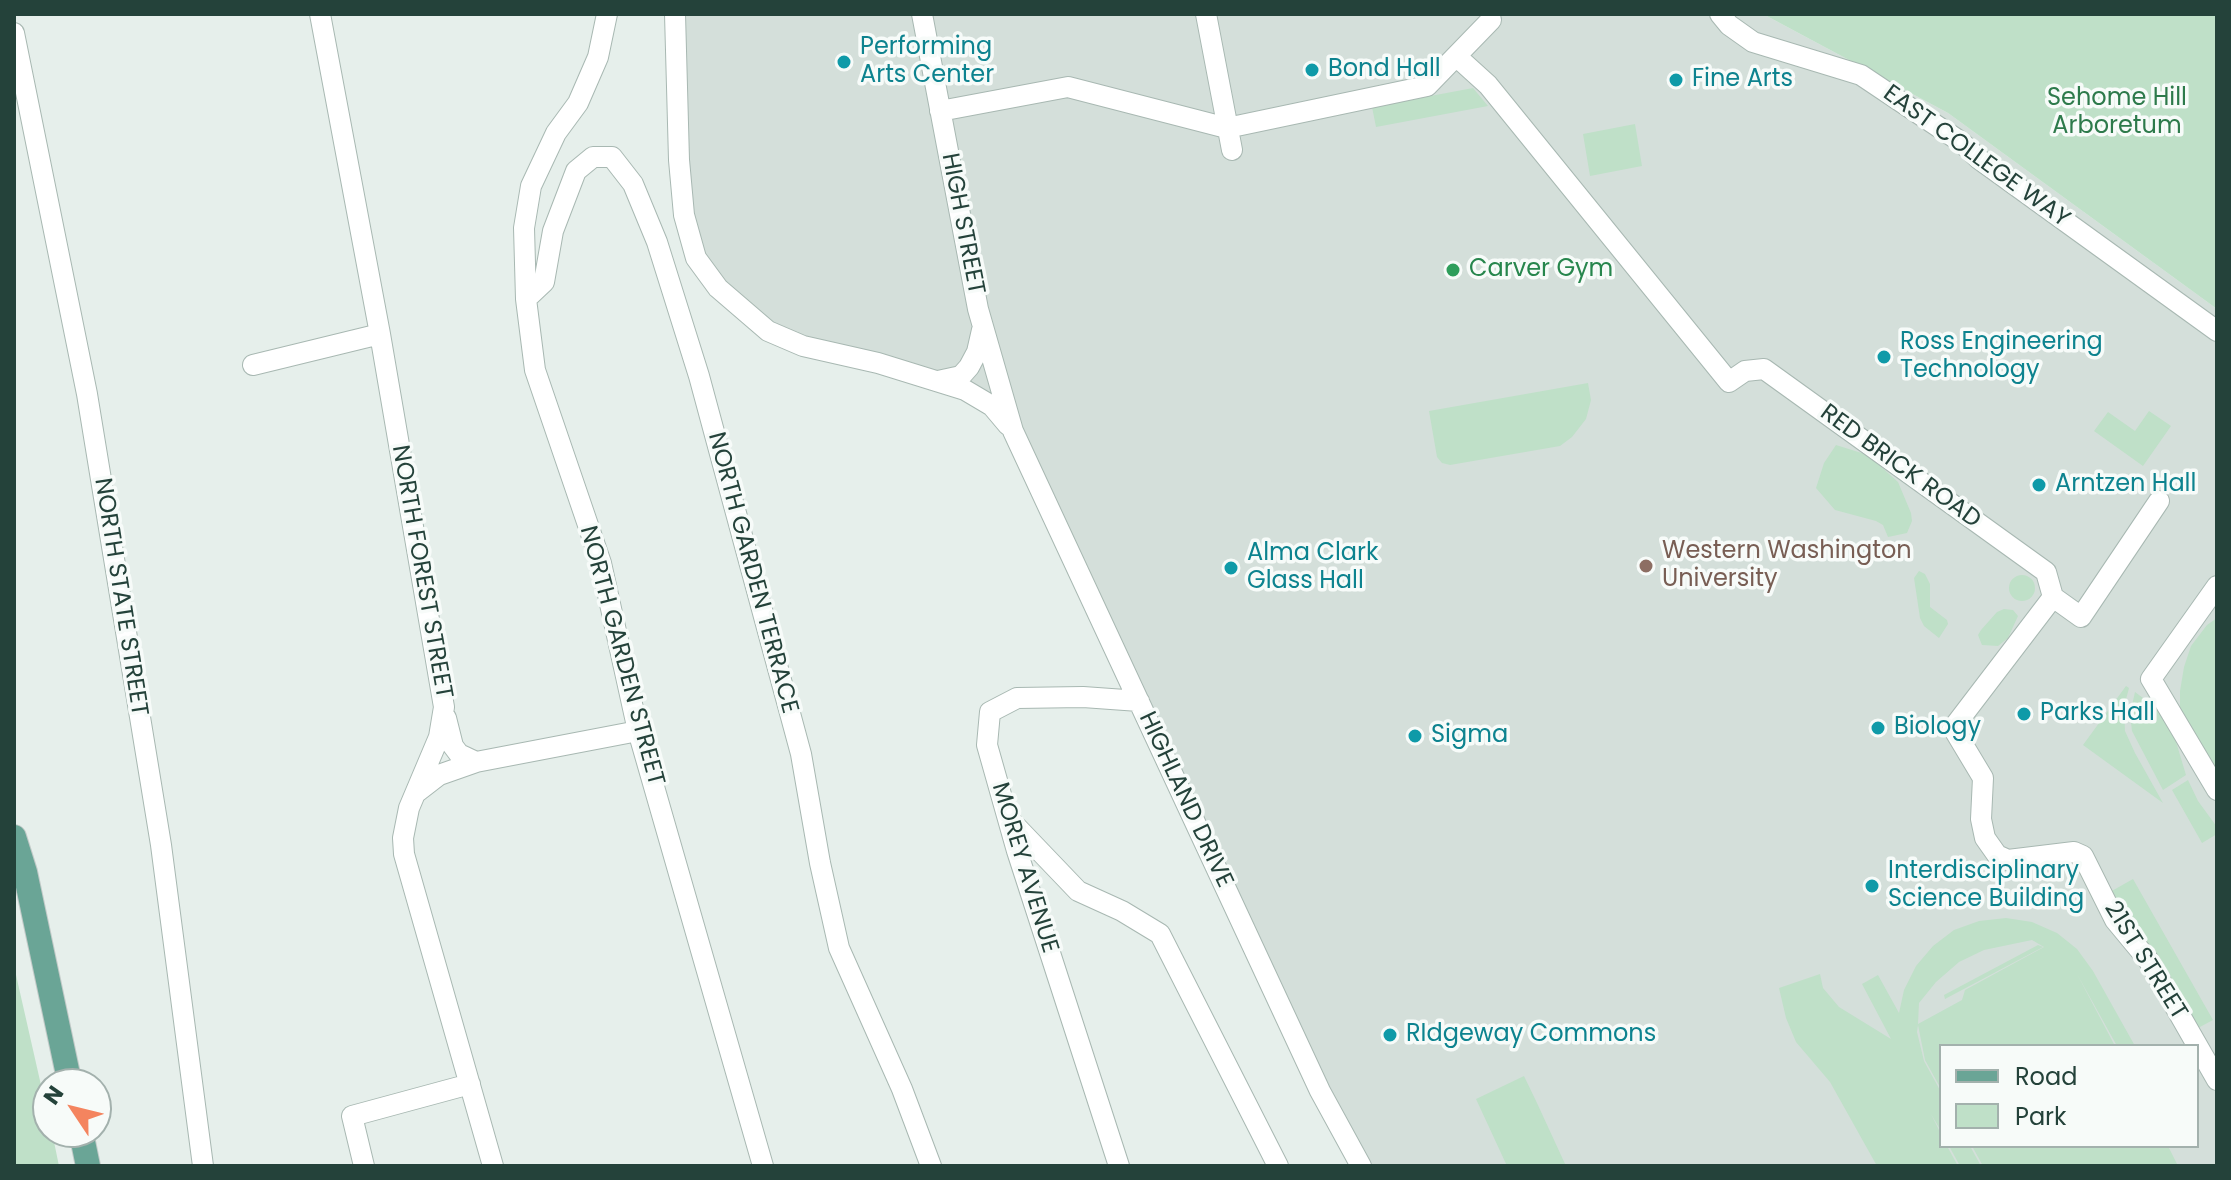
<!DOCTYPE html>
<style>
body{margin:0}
#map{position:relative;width:2231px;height:1180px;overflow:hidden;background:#e6efeb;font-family:Poppins,sans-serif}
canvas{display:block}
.frame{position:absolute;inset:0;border:16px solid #24423a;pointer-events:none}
.legend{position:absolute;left:1939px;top:1044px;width:260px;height:104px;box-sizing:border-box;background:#f7fbf9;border:2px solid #a3b1ad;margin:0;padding:10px 14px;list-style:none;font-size:24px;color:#24423a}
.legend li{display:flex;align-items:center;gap:16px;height:40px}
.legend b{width:40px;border:2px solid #a3b1ad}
.north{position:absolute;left:32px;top:1068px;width:80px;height:80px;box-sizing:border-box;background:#f7fbf9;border:2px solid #a3b1ad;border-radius:50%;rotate:305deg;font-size:22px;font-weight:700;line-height:32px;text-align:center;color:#24423a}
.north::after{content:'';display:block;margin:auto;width:28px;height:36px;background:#f4845f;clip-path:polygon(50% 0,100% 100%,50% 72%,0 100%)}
</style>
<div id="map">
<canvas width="2231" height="1180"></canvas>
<div class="frame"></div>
<ul class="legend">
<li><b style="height:10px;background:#6aa596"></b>Road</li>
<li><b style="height:22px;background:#bfe0c8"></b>Park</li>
</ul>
<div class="north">N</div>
</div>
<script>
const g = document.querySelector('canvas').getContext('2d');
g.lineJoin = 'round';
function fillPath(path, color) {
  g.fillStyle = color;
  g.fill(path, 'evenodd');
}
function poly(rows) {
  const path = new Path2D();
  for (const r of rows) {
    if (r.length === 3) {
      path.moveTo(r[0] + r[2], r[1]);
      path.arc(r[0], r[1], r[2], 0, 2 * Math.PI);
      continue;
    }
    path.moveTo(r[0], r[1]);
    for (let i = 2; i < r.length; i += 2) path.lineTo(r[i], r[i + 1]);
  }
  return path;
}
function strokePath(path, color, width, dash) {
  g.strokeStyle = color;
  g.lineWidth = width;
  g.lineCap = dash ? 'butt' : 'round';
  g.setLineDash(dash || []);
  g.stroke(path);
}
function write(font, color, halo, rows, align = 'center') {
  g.font = font + ' Poppins,sans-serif';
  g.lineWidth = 7;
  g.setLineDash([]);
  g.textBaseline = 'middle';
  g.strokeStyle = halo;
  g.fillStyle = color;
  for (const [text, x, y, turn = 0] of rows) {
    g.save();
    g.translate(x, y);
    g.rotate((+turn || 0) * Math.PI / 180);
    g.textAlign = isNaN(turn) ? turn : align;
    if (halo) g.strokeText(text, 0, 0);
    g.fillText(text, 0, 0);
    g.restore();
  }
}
const built = poly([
 [675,14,1763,14,1948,113,2217,309,2217,1166,1361,1166,992,406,768,331,696,258],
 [1941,1046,2197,1046,2197,1146,1941,1146]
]);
const green = poly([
 [1763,14,2217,14,2217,309,1948,113],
 [1473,88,1488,106,1376,127,1372,107],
 [1635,124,1642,166,1590,176,1583,134],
 [1588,383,1591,400,1586,419,1572,437,1560,446,1450,465,1442,463,1437,457,1429,411],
 [2108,412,2135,431,2149,411,2171,426,2143,466,2094,431],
 [1836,445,1868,455,1898,482,1911,513,1912,521,1907,533,1888,537,1883,525,1876,521,1835,510,1816,488,1824,463],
 [1919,571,1925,574,1930,584,1930,607,1947,620,1948,624,1939,638,1924,626,1920,618,1914,578],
 [2022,588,13],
 [2004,609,2013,610,2018,616,2008,638,1998,646,1982,645,1978,635,1981,630,1997,612],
 [2217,618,2217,775,2180,713,2180,691,2184,667,2191,646,2207,625],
 [2126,686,2129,688,2124,707,2125,731,2135,753,2163,803,2083,745],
 [2135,692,2159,710,2174,735,2186,775,2163,790,2132,731,2130,714],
 [2188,780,2198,801,2217,827,2217,834,2202,843,2172,790],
 [2133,879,2213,1020,2198,1028,2126,920,2110,892],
 [2006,918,2032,922,2057,933,2077,949,2093,971,2135,1046,2117,1046,2077,974,2115,1046,1941,1046,1941,1089,1925,1060,1918,1025,1917,1032,1924,1061,1941,1092,1941,1131,1931,1114,1941,1134,1941,1146,1947,1146,1958,1166,1877,1166,1830,1082,1796,1042,1786,1018,1779,988,1820,974,1823,988,1839,1007,1891,1039,1862,984,1878,975,1899,1013,1904,990,1916,966,1933,946,1954,930,1979,921],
 [2032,940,2044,947,1965,990,1962,1000,1918,1024,1919,1003,1936,982,1959,962,1984,950],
 [2038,945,2043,947,1945,999,1944,995],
 [14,966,48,1116,48,1132,52,1132,59,1166,14,1166],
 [1524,1076,1537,1103,1566,1166,1507,1166,1476,1099],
 [1949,1146,1970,1146,1981,1166,1960,1166],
 [1972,1146,2168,1146,2178,1166,1983,1166]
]);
const minor = poly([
 [320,14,380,334,444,707,439,737,409,808,403,838,404,854,493,1166],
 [607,14,598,57,578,103,556,133,531,186,524,228,526,299,535,370,601,563,638,731,763,1166],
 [675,14,679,160,684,215,696,258,718,288,768,331,803,346,878,363,965,390,992,406,1008,425],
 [922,14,978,309,1013,431,1320,1091,1361,1166],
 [1206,14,1232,150],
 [1720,14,1729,25,1753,42,1861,75,1961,142,1979,159,2217,331],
 [14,33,87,394,161,845,203,1166],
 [1456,56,1488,85,1729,382,1745,371,1764,369,2046,572,2053,597,1953,728,1983,778,1981,819,1985,838,1997,855,2008,860,2074,852,2083,856,2115,920,2149,961,2217,1080],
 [940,111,1068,87,1227,128,1427,86,1491,20],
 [526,299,544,282,553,231,576,171,593,157,612,157,633,184,657,242,699,376,801,754,820,863,839,948,902,1089,931,1166],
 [253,365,380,334],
 [938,381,961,376,969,367,977,352,982,330],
 [2217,586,2151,679,2217,790],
 [2053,597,2081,617,2159,501],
 [446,718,453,746,459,754,476,762,638,731],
 [417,792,439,775,476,762],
 [1010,820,1078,891,1122,911,1160,934,1278,1166],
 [364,1166,352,1116,470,1084],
 [1119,1166,1017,851,987,745,990,712,1017,698,1083,697,1139,701]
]);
const major = poly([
 [14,837,25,872,70,1084],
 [81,1132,88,1166]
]);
const markers = [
 [844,62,8,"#0f9aa8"],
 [1312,70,8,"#0f9aa8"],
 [1676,80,8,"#0f9aa8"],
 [1453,270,8,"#2e9e5b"],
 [1884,357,8,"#0f9aa8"],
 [2039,485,8,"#0f9aa8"],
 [1646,566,8,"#8d6e63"],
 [1231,568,8,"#0f9aa8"],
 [2024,714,8,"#0f9aa8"],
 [1878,728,8,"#0f9aa8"],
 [1415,736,8,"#0f9aa8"],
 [1872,886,8,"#0f9aa8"],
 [1390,1035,8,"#0f9aa8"]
];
const cultureNames = [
 ["Performing",860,48],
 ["Arts Center",860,76],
 ["Bond Hall",1328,70],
 ["Fine Arts",1692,80],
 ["Ross Engineering",1900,343],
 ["Technology",1900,371],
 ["Arntzen Hall",2055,485],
 ["Alma Clark",1247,554],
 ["Glass Hall",1247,582],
 ["Parks Hall",2040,714],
 ["Biology",1894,728],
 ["Sigma",1431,736],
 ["Interdisciplinary",1888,872],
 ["Science Building",1888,900],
 ["RIdgeway Commons",1406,1035]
];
const parkNames = [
 ["Sehome Hill",2117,99],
 ["Arboretum",2117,127]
];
const streetNames = [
 ["EAST COLLEGE WAY",1976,157,36],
 ["HIGH STREET",962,224,79],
 ["RED BRICK ROAD",1900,467,36],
 ["NORTH FOREST STREET",421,572,80],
 ["NORTH GARDEN TERRACE",752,573,75],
 ["NORTH STATE STREET",120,597,81],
 ["NORTH GARDEN STREET",621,656,75],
 ["HIGHLAND DRIVE",1185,800,65],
 ["MOREY AVENUE",1024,868,73],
 ["21ST STREET",2145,961,58]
];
const leisureNames = [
 ["Carver Gym",1469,270]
];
const educationNames = [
 ["Western Washington",1662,552],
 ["University",1662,580]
];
fillPath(built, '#d4dfda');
fillPath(green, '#bfe0c8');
strokePath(minor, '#a8b8b2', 22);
strokePath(major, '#c2cac8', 26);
strokePath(minor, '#fff', 20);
strokePath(major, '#6aa596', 24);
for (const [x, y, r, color] of markers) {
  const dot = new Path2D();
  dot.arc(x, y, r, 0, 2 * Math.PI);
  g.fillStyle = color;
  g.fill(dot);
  strokePath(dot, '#f7fbf9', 3);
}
write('24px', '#0d838f', '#f7fbf9', cultureNames, 'left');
write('24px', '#2d7a4b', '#f7fbf9', parkNames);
write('24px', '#24423a', '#f7fbf9', streetNames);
write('24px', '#27864d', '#f7fbf9', leisureNames, 'left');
write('24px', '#785e54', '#f7fbf9', educationNames, 'left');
</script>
